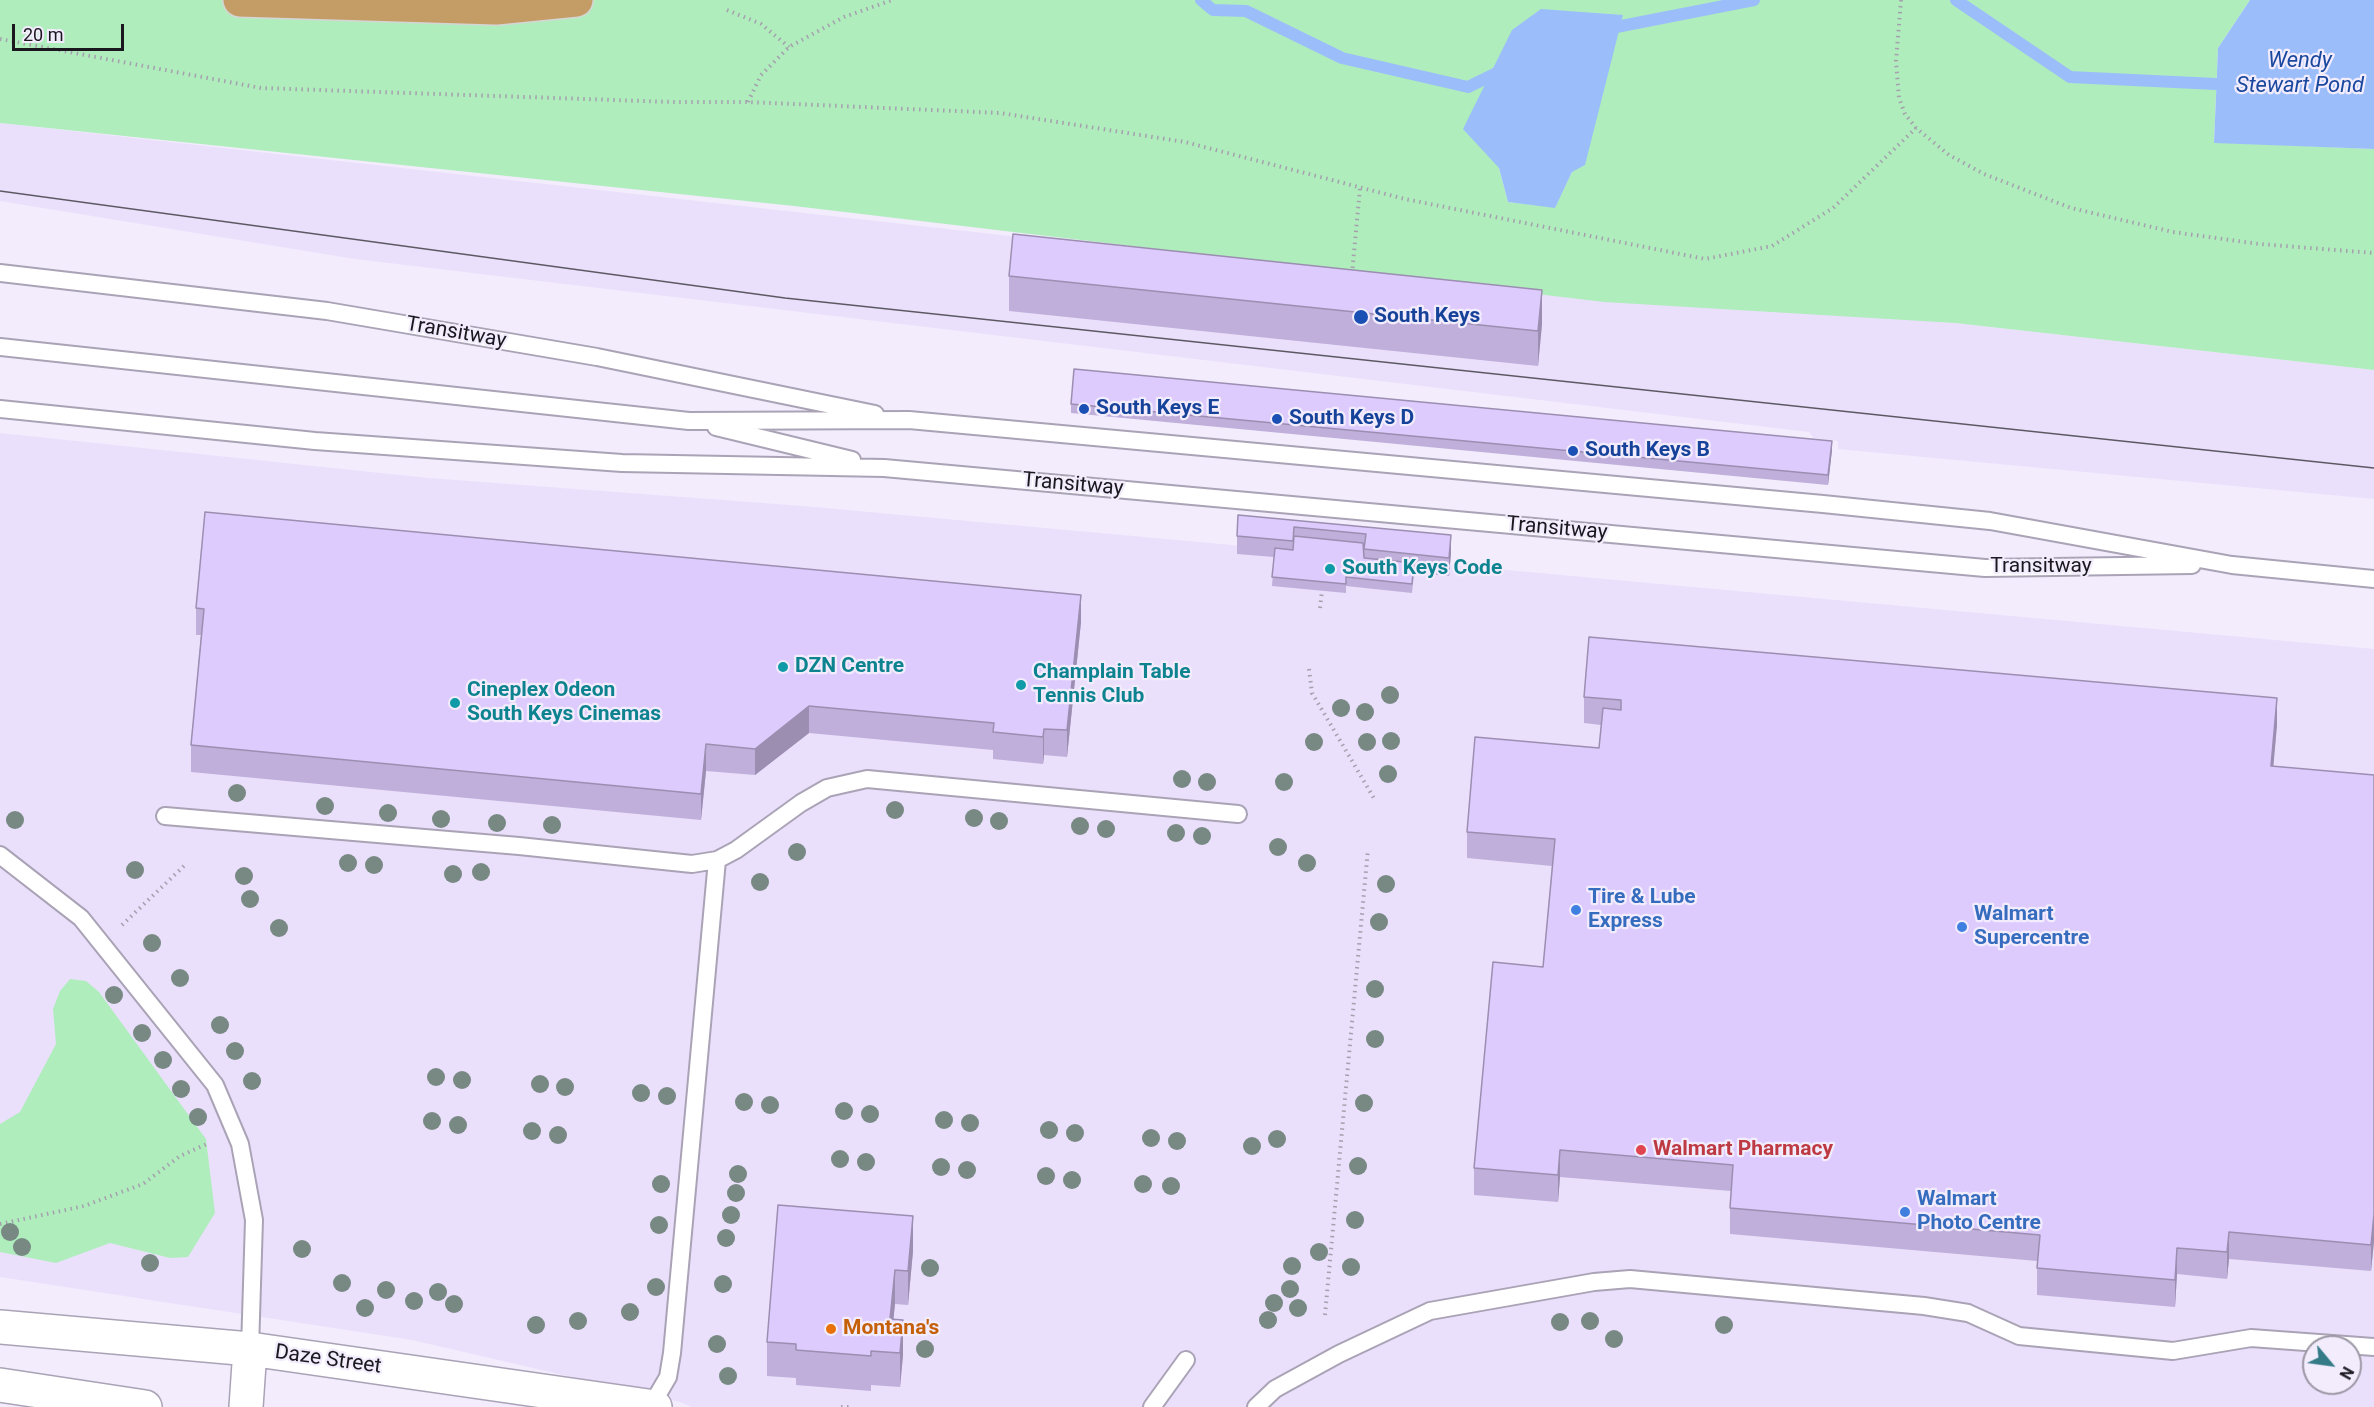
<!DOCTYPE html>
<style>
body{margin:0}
#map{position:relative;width:2374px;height:1407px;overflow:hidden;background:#f2ecfd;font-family:Roboto,sans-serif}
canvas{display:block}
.north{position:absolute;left:2302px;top:1335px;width:60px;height:60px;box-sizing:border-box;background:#f2ecfd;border:2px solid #9c97a4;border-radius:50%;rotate:119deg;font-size:16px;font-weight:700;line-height:24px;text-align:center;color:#1a171e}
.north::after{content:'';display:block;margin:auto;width:21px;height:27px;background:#347b87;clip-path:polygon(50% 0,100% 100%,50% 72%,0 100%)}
.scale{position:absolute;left:12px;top:24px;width:112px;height:27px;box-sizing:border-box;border:3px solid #1a171e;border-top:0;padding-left:8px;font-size:18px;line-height:21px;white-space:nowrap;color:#1a171e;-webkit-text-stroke:4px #f2ecfd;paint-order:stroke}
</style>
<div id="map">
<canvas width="2374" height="1407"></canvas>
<div class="north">N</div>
<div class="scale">20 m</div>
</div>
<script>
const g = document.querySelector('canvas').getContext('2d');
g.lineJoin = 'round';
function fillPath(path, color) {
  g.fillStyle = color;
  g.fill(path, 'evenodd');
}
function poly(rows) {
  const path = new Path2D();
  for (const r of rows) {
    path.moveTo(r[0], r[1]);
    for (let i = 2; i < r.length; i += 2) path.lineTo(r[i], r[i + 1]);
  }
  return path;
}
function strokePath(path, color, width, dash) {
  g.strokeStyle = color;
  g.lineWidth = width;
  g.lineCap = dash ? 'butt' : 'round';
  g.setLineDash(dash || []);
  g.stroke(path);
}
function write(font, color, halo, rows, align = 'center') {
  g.font = font + ' Roboto,sans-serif';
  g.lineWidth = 4.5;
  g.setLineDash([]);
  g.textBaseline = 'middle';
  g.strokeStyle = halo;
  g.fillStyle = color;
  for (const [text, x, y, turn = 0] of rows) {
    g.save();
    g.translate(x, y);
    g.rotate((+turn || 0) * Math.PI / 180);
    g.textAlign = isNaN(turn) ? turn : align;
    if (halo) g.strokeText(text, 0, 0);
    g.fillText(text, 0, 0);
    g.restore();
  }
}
const built = poly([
 [0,123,1341,273,1955,323,2374,370,2374,499,1838,449,1838,441,1814,438,1809,432,355,259,0,201],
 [0,433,428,478,803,506,2374,649,2374,1407,692,1407,680,1402,412,1340,0,1277],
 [2314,1347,2350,1347,2350,1383,2314,1383]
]);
const green = poly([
 [0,0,2250,0,2218,48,2214,142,2374,149,2374,370,1955,323,1604,302,794,206,0,123],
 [1499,168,1572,172,1555,207,1508,202],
 [70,979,86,981,99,992,206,1139,215,1213,188,1257,170,1258,110,1243,56,1263,0,1252,0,1124,20,1112,56,1044,53,1009,60,991]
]);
const water = poly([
 [2250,0,2374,0,2374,149,2214,143,2218,48],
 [1541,9,1623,15,1585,165,1572,172,1555,208,1508,202,1499,168,1463,129,1512,30]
]);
const stream = poly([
 [1201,0,1213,10,1246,11,1342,58,1468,87,1503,70],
 [1956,0,2070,77,2216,84],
 [1606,29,1754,0]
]);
const path = poly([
 [1901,0,1896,61,1899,98,1905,114,1916,128,1949,155,1984,174,2071,208,2173,232,2259,244,2374,253],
 [727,10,761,24,789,47],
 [0,39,261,88,673,102,748,102,1000,113,1185,142,1405,199,1705,259,1772,246,1833,208,1916,128],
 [748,102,761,75,789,47,844,17,892,0],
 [1352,274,1360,188],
 [1320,608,1322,591],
 [1309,669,1312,693,1375,800],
 [122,925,185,865],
 [0,1224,84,1206,143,1184,180,1156,209,1143],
 [1325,1315,1368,849],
 [841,1407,849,1407]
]);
const service = poly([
 [0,273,327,311,597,357,875,414],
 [0,347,689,421,909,420,1823,504,1990,521,2232,565,2374,579],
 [0,409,315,441,622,463,884,468,1985,568,2192,565],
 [716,427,852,460],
 [165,816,519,846,692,864,717,860,736,850,801,803,827,788,867,779,1238,814],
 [0,855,81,918,215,1085,240,1144,254,1220,250,1349],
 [651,1406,668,1377,672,1353,717,860],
 [1152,1407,1186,1360],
 [1256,1407,1275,1389,1339,1354,1430,1311,1594,1282,1630,1279,1924,1306,1968,1313,2019,1336,2173,1351,2251,1338,2374,1347]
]);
const tertiary = poly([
 [0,1327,250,1349,655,1407],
 [0,1385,145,1407],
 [246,1407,250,1349]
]);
const trunk = poly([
 [240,0,496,8,576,0]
]);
const tram = poly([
 [0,191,785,298,2374,468]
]);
const trees = [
 [1390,695],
 [1341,708],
 [1365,712],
 [1391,741],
 [1314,742],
 [1367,742],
 [1388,774],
 [1182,779],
 [1207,782],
 [1284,782],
 [237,793],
 [325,806],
 [895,810],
 [388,813],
 [974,818],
 [441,819],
 [15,820],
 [999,821],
 [497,823],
 [552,825],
 [1080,826],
 [1106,829],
 [1176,833],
 [1202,836],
 [1278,847],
 [797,852],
 [348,863],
 [1307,863],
 [374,865],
 [135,870],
 [481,872],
 [453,874],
 [244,876],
 [760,882],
 [1386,884],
 [250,899],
 [1379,922],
 [279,928],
 [152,943],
 [180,978],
 [1375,989],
 [114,995],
 [220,1025],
 [142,1033],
 [1375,1039],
 [235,1051],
 [163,1060],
 [436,1077],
 [462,1080],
 [252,1081],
 [540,1084],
 [565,1087],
 [181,1089],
 [641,1093],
 [667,1096],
 [744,1102],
 [1364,1103],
 [770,1105],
 [844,1111],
 [870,1114],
 [198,1117],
 [944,1120],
 [432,1121],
 [970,1123],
 [458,1125],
 [1049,1130],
 [532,1131],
 [1075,1133],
 [558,1135],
 [1151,1138],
 [1277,1139],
 [1177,1141],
 [1252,1146],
 [840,1159],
 [866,1162],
 [1358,1166],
 [941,1167],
 [967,1170],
 [738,1174],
 [1046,1176],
 [1072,1180],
 [661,1184],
 [1143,1184],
 [1171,1186],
 [736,1193],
 [731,1215],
 [1355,1220],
 [659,1225],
 [10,1232],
 [726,1238],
 [22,1247],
 [302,1249],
 [1319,1252],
 [150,1263],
 [1292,1266],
 [1351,1267],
 [930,1268],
 [342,1283],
 [723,1284],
 [656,1287],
 [1290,1289],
 [386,1290],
 [438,1292],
 [414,1301],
 [1274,1303],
 [454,1304],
 [365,1308],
 [1298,1308],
 [630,1312],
 [1268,1320],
 [578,1321],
 [1590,1321],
 [1560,1322],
 [536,1325],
 [1724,1325],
 [1614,1339],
 [717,1344],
 [925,1349],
 [728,1376]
];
const wall = poly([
 [1009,276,1542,324,1538,366,1009,311],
 [1071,404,1832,450,1828,485,1071,413],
 [1238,515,1451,535,1451,553,1449,576,1414,573,1412,593,1346,586,1346,593,1272,586,1274,557,1237,554,1237,536],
 [196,608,1081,622,1067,757,1044,755,1043,764,993,759,993,750,809,733,755,775,706,771,701,820,191,772,191,745,201,635,196,635],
 [1584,697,2277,725,2273,766,2374,775,2374,1241,2371,1271,2229,1259,2227,1279,2177,1274,2175,1307,2037,1295,2037,1261,1730,1234,1730,1208,1731,1191,1560,1177,1558,1202,1474,1195,1474,1168,1543,967,1552,866,1467,858,1467,832,1599,748,1601,725,1584,723],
 [913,1251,908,1305,895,1304,893,1319,903,1355,900,1387,871,1385,871,1391,796,1385,796,1378,767,1376,767,1342]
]);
const shadedWall = poly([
 [1542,290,1542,324,1538,366,1538,331],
 [1832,441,1832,450,1828,485,1828,475],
 [1451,535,1451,553,1449,576,1449,558],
 [1081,595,1081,622,1067,757,1067,730],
 [2277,698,2277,725,2271,793,2271,766],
 [809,706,809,733,755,775,755,749],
 [1044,729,1044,755,1043,764,1043,737],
 [706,744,706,771,701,820,701,794],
 [1560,1150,1560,1177,1558,1202,1558,1175],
 [2374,1214,2374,1241,2371,1271,2371,1245],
 [913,1216,913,1251,908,1305,908,1271],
 [2229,1232,2229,1259,2227,1279,2227,1252],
 [2177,1248,2177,1274,2175,1307,2175,1280],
 [895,1270,895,1304,890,1354,890,1319],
 [903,1320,903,1355,900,1387,900,1353]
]);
const building = poly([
 [1013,234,1542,290,1538,331,1009,276,1013,234],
 [1074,369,1832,441,1828,475,1071,404,1074,369],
 [205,512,1081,595,1067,730,1044,729,1043,737,993,732,994,723,809,706,755,749,706,744,701,794,191,745,204,609,196,608,205,512],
 [1238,515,1451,535,1449,558,1364,549,1366,534,1294,527,1293,541,1237,536,1238,515],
 [1294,536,1363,543,1364,558,1414,563,1412,584,1346,577,1346,584,1272,577,1275,548,1293,550,1294,536],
 [1589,637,2277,698,2271,766,2374,775,2374,1214,2371,1245,2229,1232,2227,1252,2177,1248,2175,1280,2037,1268,2040,1235,1730,1208,1733,1165,1560,1150,1558,1175,1474,1168,1493,962,1543,967,1555,839,1467,832,1475,737,1599,748,1603,708,1621,710,1621,700,1584,697,1589,637],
 [778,1205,913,1216,908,1271,895,1270,890,1319,903,1320,900,1353,871,1351,871,1356,796,1350,796,1344,767,1342,778,1205]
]);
const markers = [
 [1361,317,8,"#1a4fb4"],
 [1084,409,6,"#1a4fb4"],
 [1277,419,6,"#1a4fb4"],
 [1573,451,6,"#1a4fb4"],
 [1330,569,6,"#0f9aa8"],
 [783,667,6,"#0f9aa8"],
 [1021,685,6,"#0f9aa8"],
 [455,703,6,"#0f9aa8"],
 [1576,910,6,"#3f7fe0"],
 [1962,927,6,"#3f7fe0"],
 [1641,1150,6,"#e0444e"],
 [1905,1212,6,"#3f7fe0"],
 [831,1329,6,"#e8710a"]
];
const transitNames = [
 ["South Keys",1374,317],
 ["South Keys E",1096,409],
 ["South Keys D",1289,419],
 ["South Keys B",1585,451]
];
const streetNames = [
 ["Transitway",456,333,10],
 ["Transitway",1073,485,5],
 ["Transitway",1557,529,5],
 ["Transitway",2041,567],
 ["Daze Street",328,1360,8]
];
const cultureNames = [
 ["South Keys Code",1342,569],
 ["DZN Centre",795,667],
 ["Champlain Table",1033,673],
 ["Tennis Club",1033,697],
 ["Cineplex Odeon",467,691],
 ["South Keys Cinemas",467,715]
];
const shopNames = [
 ["Tire & Lube",1588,898],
 ["Express",1588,922],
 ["Walmart",1974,915],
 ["Supercentre",1974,939],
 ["Walmart",1917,1200],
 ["Photo Centre",1917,1224]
];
const healthNames = [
 ["Walmart Pharmacy",1653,1150]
];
const foodNames = [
 ["Montana's",843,1329]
];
const waterNames = [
 ["Wendy",2300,61],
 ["Stewart Pond",2300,86]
];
fillPath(built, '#eae0fc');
fillPath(green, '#b0edbd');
fillPath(water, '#9bbefa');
strokePath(stream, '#9bbefa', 12);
strokePath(service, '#aaa3b6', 20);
strokePath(tertiary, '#aaa3b6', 36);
strokePath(trunk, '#d6d5d6', 36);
strokePath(path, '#a5a0ad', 4, [1.5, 4.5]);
strokePath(service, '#fff', 16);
strokePath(tertiary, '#fff', 33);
strokePath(trunk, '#c49c66', 33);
strokePath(tram, '#5d5963', 1.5);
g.fillStyle = '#788883';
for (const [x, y] of trees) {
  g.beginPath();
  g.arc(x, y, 9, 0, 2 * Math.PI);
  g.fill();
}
fillPath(wall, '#bfafda');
fillPath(shadedWall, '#9b8eb1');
fillPath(building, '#decbfd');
strokePath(building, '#9b8eb1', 1.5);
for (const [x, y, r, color] of markers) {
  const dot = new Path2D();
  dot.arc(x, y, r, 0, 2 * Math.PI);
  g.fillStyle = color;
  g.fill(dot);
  strokePath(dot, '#f2ecfd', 2);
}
write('bold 21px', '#164399', '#f2ecfd', transitNames, 'left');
write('21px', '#1a171e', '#f2ecfd', streetNames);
write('bold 21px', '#0d838f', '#f2ecfd', cultureNames, 'left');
write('bold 21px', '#366cbe', '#f2ecfd', shopNames, 'left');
write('bold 21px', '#be3a42', '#f2ecfd', healthNames, 'left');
write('bold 21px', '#c56008', '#f2ecfd', foodNames, 'left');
write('italic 22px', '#1a489e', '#f2ecfd', waterNames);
</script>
